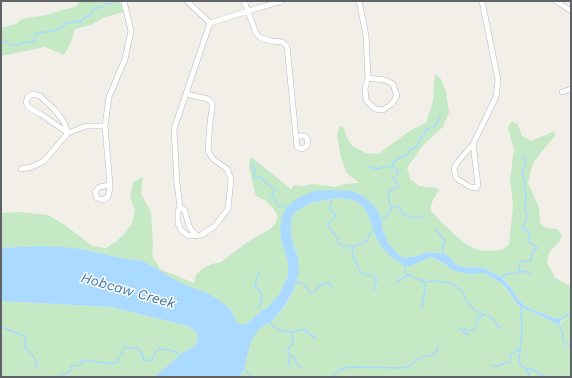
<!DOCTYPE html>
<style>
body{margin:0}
#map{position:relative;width:572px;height:378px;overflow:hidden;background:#f1efe8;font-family:"Work Sans",sans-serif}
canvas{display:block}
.frame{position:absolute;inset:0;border:2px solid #5f6368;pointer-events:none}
</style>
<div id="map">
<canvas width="572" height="378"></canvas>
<div class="frame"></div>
</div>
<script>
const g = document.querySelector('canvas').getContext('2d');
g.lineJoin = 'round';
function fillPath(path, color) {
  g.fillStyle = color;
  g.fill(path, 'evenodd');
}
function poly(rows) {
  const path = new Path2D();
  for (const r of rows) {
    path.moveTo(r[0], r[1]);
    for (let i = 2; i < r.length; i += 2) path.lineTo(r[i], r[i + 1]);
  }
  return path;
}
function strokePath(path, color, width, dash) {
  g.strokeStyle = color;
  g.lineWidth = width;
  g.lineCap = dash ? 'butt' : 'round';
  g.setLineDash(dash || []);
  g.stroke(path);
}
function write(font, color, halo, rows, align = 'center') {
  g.font = font + ' "Work Sans",sans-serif';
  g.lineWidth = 3;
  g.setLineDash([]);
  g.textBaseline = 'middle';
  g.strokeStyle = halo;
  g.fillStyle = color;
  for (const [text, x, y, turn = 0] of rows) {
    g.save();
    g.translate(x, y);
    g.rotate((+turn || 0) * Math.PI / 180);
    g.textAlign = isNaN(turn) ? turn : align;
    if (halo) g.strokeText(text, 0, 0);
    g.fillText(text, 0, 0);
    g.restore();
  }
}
const green = poly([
 [80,1,120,1,123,12,103,18,91,25,75,29,71,42,64,55,45,47,1,56,1,28,16,24,22,19,47,15,65,9,76,7],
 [435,74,441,79,446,92,449,113,443,127,422,146,407,168,410,179,419,186,436,188,439,190,433,200,430,209,440,221,464,243,476,249,484,251,500,250,505,248,509,244,513,206,510,178,514,150,508,127,512,121,518,125,522,136,531,141,555,131,554,137,535,160,531,169,528,183,539,207,540,223,546,228,557,229,562,235,559,242,550,251,547,262,555,278,571,286,571,377,239,377,244,369,251,341,260,328,271,322,286,305,294,289,298,257,294,247,291,234,290,220,293,214,300,209,311,203,335,198,347,199,358,202,363,207,368,214,374,233,381,247,412,266,421,261,432,257,445,264,452,270,484,273,501,283,507,289,518,305,524,309,531,311,559,325,560,327,562,321,562,317,559,319,551,317,526,307,517,298,510,286,502,277,484,268,461,267,455,264,452,259,445,254,438,253,429,252,417,256,403,258,398,254,388,243,383,230,380,215,363,196,296,199,280,229,281,238,288,263,288,276,279,294,269,306,257,315,248,323,242,325,237,322,230,309,207,293,181,283,143,261,121,258,82,249,41,246,1,248,1,213,18,212,48,215,65,225,92,246,106,248,117,241,125,233,132,224,135,210,130,198,133,182,143,177,141,194,151,212,153,244,152,256,160,269,194,283,196,275,202,269,212,264,221,262,246,243,270,229,275,224,278,216,272,207,265,200,256,196,253,185,249,167,250,157,254,159,291,189,294,185,304,186,313,184,336,187,344,184,359,183,347,173,341,158,337,136,340,126,344,128,347,138,352,146,366,153,378,154,411,130,426,123,433,101],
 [1,301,111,307,188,326,196,332,198,339,195,346,184,352,154,377,1,377]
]);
const water = poly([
 [333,190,353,191,363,196,374,205,380,215,383,230,388,243,398,254,403,258,417,256,429,252,438,253,445,254,452,259,455,264,461,267,484,268,501,277,510,286,517,298,526,307,551,317,559,319,563,317,560,323,561,327,560,328,559,325,531,311,524,309,518,305,507,289,501,283,484,273,470,274,459,272,452,270,445,264,432,257,421,261,412,266,405,266,393,258,381,247,374,233,368,214,363,207,358,202,347,199,335,198,311,203,300,209,293,214,291,220,291,234,294,247,298,257,299,272,294,289,286,304,271,322,260,328,251,341,244,369,239,377,154,377,184,352,195,346,198,339,196,332,188,326,111,307,1,301,1,248,41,246,63,247,82,249,121,258,143,261,181,283,207,293,219,300,230,309,237,322,242,325,248,323,257,315,269,306,279,294,288,276,288,263,281,238,280,229,281,222,283,213,289,205,296,199,314,191]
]);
const stream = poly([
 [1,43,3,42,6,41,10,45,16,45,26,42,34,42,36,41,35,35,36,33,53,31,62,28,66,23,73,23,77,21,81,22,85,17,92,14,93,10,100,7,102,7,106,4,111,4,111,3,114,1],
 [252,163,254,165,253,168,255,170,254,176,255,177,261,177,267,184,269,185,275,190,271,196,275,199,276,203,280,206,285,206,287,208],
 [368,166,377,169,385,167,393,166],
 [332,199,329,208,335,214,335,218,328,223,328,226,337,238,339,243,344,246,353,246],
 [391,207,399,207,403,215,410,217,413,218,423,217],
 [381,220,384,218,391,210,391,207,388,198,389,192,390,191,397,187,398,185,393,178,396,176,398,172,396,169,393,167,393,162,404,156,407,156,409,151,417,146,419,139,424,135,426,129,432,128,435,126,439,119,440,115],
 [435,230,437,231,445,241,442,248,443,254],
 [405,266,406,272,408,275,425,282,434,281,452,283,458,288,464,294,466,300,474,310,483,314,491,317,496,322,497,326,501,328],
 [259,271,259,274,257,277,255,288,259,289,262,295,259,309,262,311],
 [519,271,522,272,525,271,530,274],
 [501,277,508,274,517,273,519,272,519,268,520,262,531,260,532,252,536,250,537,248,536,246,532,244,529,242,529,232,523,229,523,227,526,220,527,217,525,208,526,193,524,189,525,180,522,175,526,160,523,156],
 [296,282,301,284,305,284,309,292,312,293,315,291,319,286,328,282,330,284,332,288],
 [396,282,408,275],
 [373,290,375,287,375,284,374,283,377,281,377,279,375,279,374,276,370,275,369,276,366,274,364,274,361,273,353,255,352,248,353,246,356,246,367,241,370,233,373,231],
 [423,307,422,307,422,305,424,303,424,301,422,300,425,291,425,282],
 [521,307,522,327,521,343,519,358,520,364,521,366,528,369,532,369,537,372,545,377],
 [563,317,571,314],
 [270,322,275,328,281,331,291,332,306,329,306,332,316,338],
 [1,327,24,336,26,340,24,347,32,354,37,363,36,367],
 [560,328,562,331,563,341,564,343,571,345],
 [459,329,463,328,466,330,473,330,476,327,477,319,482,316,482,314],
 [465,329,464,331,463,332,468,335],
 [291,332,293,341,293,344,288,349,288,353,290,355,294,357,295,362,302,368],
 [569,345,571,349],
 [491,364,494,366,497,366,505,363,511,362,511,355,515,351,517,351,518,349,520,350],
 [290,366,288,364,290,355],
 [571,368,571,372],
 [244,369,250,375,250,377],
 [527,369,526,370,529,374,529,377],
 [62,377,61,375,63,373,67,374,70,370,71,366,81,365,83,360,112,364,117,362,125,347,133,348,139,349,143,355,143,359,147,361,152,360,156,351,159,349,170,350,177,352,179,356],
 [334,377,334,375,340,369,353,367,402,368,408,367,421,357,426,356,432,355,435,354,438,347],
 [570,377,571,373]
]);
const minor = poly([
 [187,1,210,23],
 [244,1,256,33,261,38,271,41,282,42,287,46,297,147,302,149,307,146,308,140,305,136,296,136],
 [359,1,366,35,368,78,365,88,366,100,375,109,383,110,392,104,397,96,393,84,385,80,368,78],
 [556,1,571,11],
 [210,23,248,11,282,1],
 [562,92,571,89],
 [33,94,40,96,55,110,64,122,68,133,42,115,28,107,26,102,28,97,33,94],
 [186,94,208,99,212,103,212,109,210,122,208,151,213,159,227,169,231,179,228,209,214,227,201,235,191,236,187,235,181,230,178,223,178,211,180,207,177,183,174,129,210,23],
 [473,144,478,185,476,188,470,187,456,178,454,168,457,163,473,144,496,97,498,80,482,1],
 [21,169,32,167,44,161,68,133,86,126,105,126],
 [110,185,99,187,95,192,97,198,103,200,108,197,110,188,110,185,105,126,109,97,125,59,131,31,124,1],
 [180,207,185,211,189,226,192,231,196,235]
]);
const waterNames = [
 ["Hobcaw Creek",128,291,16]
];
fillPath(green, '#c5e8c5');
fillPath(water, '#aadaff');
strokePath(stream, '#aadaff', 1.5);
strokePath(minor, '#b5b8bc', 6);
strokePath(minor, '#fff', 5);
write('italic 14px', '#4174aa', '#fff', waterNames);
</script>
